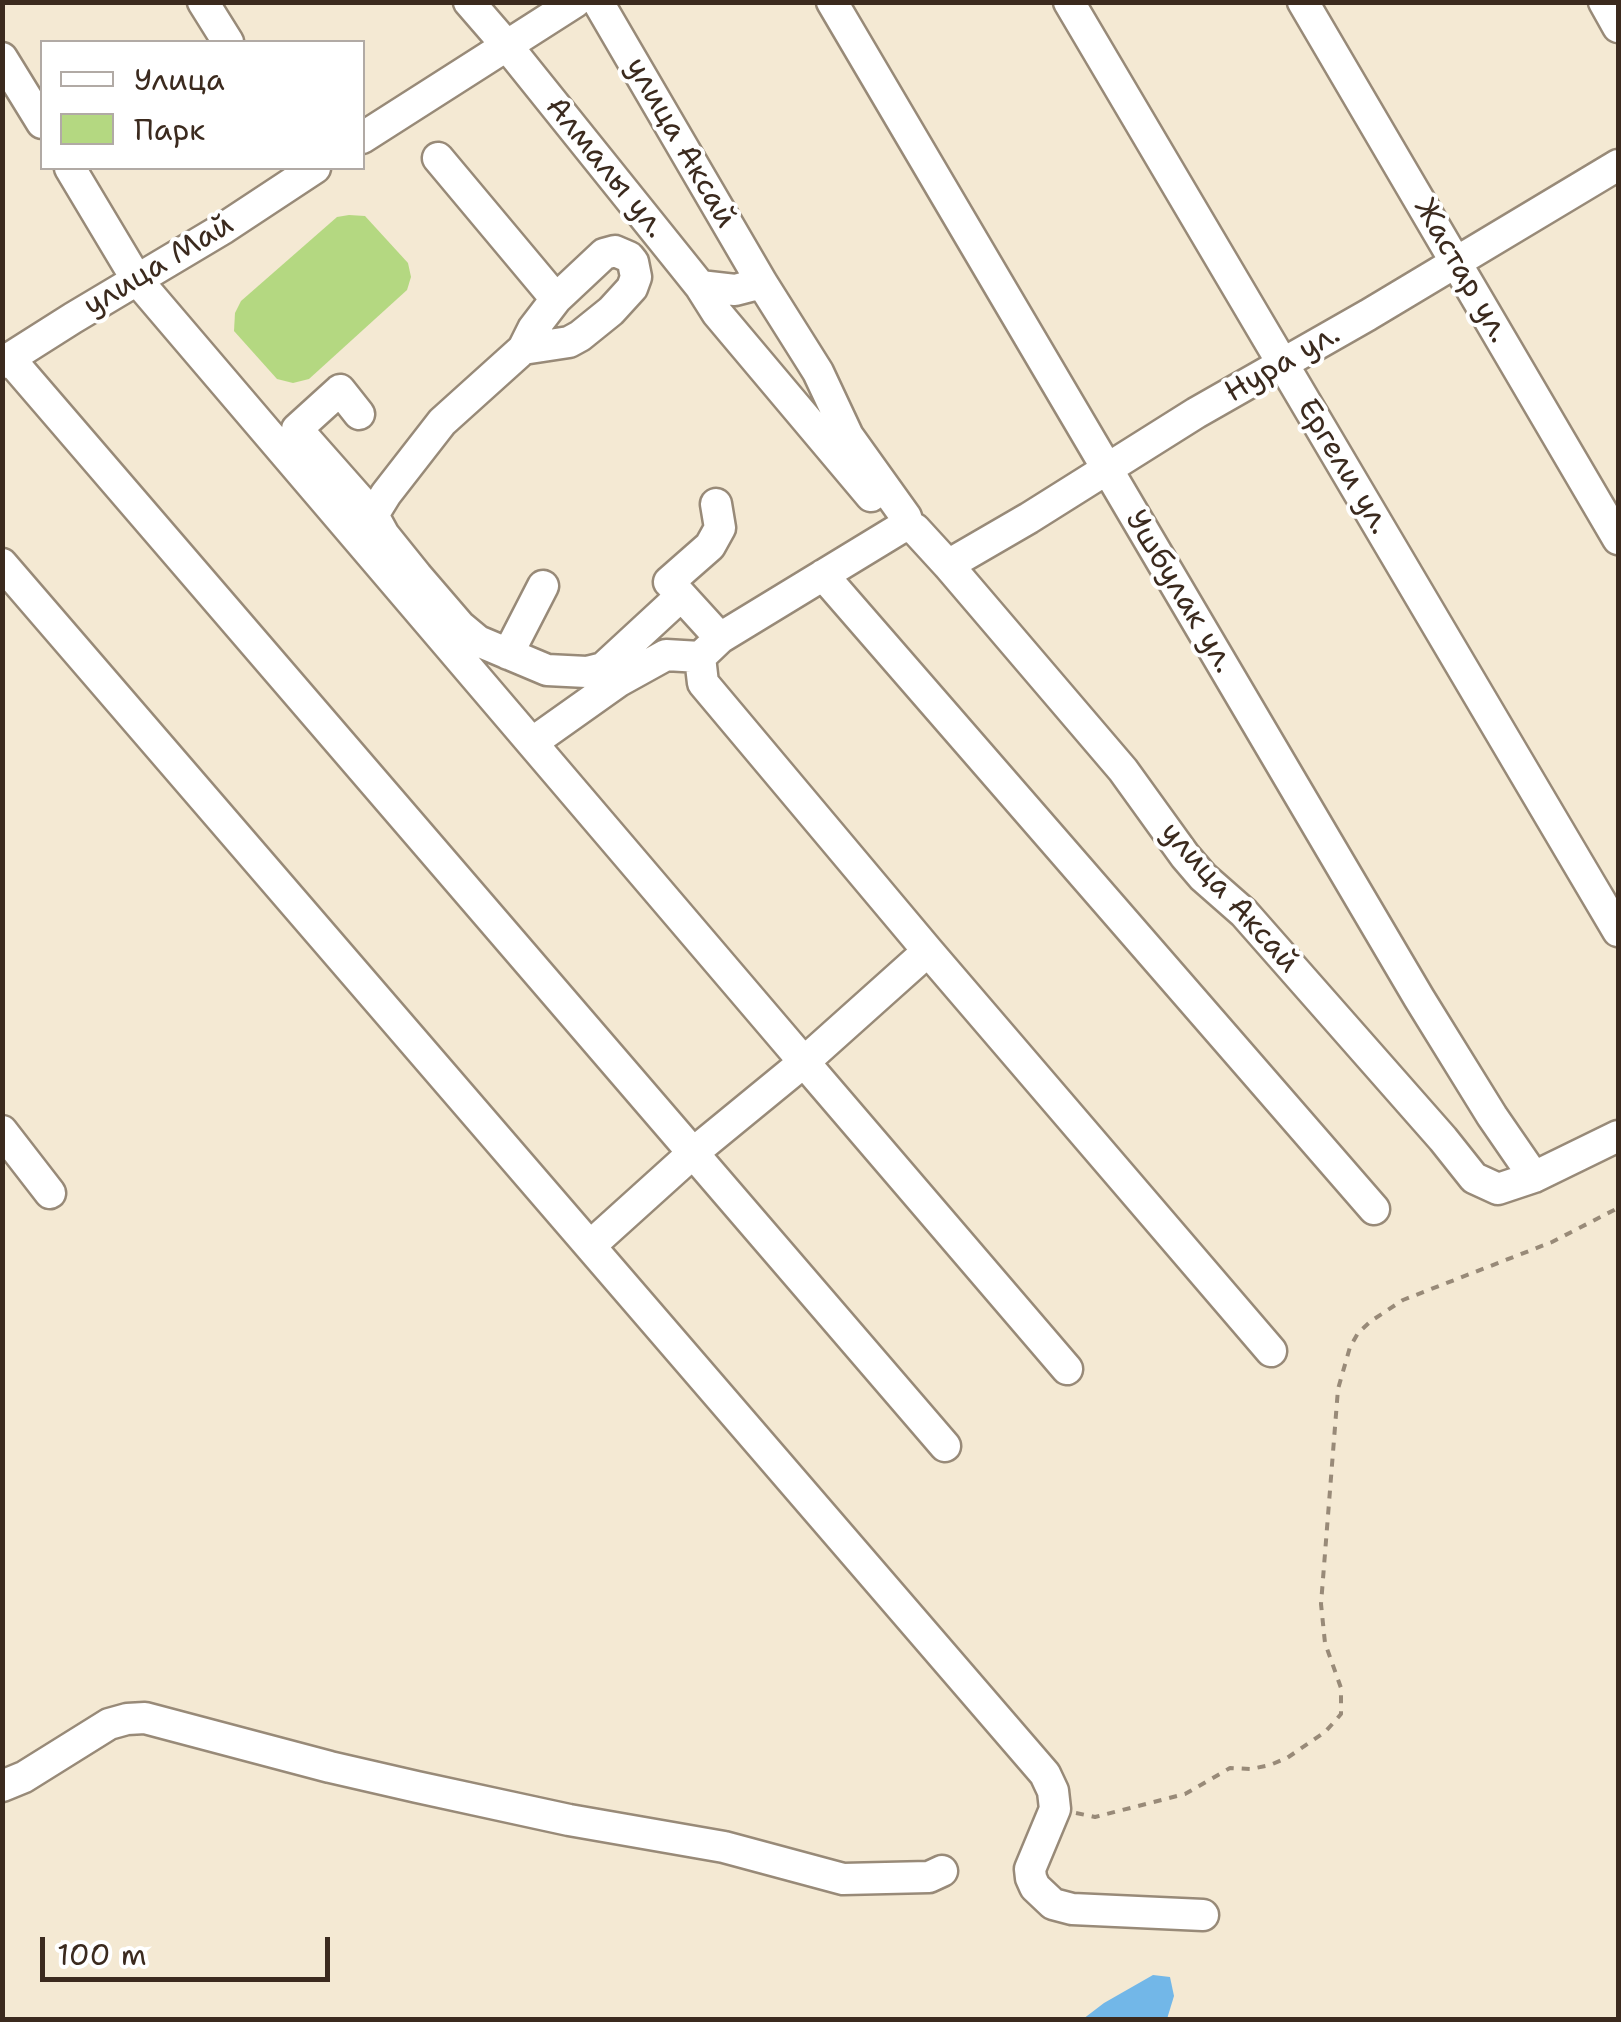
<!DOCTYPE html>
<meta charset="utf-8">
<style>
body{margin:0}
#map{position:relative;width:1621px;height:2022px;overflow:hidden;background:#f4e9d3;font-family:"Shantell Sans",sans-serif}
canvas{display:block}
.frame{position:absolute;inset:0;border:5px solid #3b2a1e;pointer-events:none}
.legend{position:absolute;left:40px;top:40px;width:325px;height:130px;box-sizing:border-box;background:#fff;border:2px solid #b1aaa5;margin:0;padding:12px 18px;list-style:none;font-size:30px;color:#3b2a1e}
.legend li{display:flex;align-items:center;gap:20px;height:50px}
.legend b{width:50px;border:2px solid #b1aaa5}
.scale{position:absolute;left:40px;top:1937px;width:290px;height:45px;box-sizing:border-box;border:5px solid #3b2a1e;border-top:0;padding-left:12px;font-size:30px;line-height:35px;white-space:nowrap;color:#3b2a1e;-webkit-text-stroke:8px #fff;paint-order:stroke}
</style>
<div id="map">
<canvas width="1621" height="2022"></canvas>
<div class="frame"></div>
<ul class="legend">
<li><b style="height:12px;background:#fff"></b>Улица</li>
<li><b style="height:28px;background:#b4d881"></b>Парк</li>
</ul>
<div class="scale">100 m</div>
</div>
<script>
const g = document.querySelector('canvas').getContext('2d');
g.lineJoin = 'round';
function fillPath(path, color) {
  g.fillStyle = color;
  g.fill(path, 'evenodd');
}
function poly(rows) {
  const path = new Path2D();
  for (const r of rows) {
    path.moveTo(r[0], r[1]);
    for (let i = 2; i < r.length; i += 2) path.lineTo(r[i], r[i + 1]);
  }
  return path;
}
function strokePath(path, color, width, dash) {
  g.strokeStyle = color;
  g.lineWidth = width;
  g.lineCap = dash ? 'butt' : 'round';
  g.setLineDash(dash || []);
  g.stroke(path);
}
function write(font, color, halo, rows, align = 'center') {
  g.font = font + ' "Shantell Sans",sans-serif';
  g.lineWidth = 8;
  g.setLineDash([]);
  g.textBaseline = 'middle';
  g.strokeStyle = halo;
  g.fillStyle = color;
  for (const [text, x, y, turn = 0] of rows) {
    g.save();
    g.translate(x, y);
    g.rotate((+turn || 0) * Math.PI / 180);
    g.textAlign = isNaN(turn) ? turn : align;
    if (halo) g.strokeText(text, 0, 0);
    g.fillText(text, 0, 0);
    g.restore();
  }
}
const green = poly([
 [349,215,365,216,408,263,411,277,407,290,309,379,293,383,277,379,234,331,235,313,241,301,337,217]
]);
const water = poly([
 [1153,1975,1170,1977,1174,1996,1167,2019,1083,2019,1104,2003]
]);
const path = poly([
 [1076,1813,1095,1817,1185,1794,1230,1768,1251,1769,1270,1765,1287,1758,1325,1732,1335,1721,1341,1714,1341,1688,1325,1643,1321,1604,1338,1389,1350,1347,1358,1333,1371,1321,1403,1300,1552,1242,1618,1208]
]);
const minor = poly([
 [203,2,228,42],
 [469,2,508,47,700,286,717,313,871,496],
 [598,2,762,283,818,372,848,436,906,517,909,526,915,529,948,565,1123,770,1185,856,1203,877,1244,913,1443,1139,1474,1178,1498,1189,1534,1177,1618,1136],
 [832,2,1419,998,1492,1116,1534,1177],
 [1069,2,1618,931],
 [1303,2,1618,539],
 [1604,2,1618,27],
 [2,58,42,123],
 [362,138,575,2],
 [438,158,556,299],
 [70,168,137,280,804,1062,928,951],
 [700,286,735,290,762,283],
 [10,359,693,1153,590,1246],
 [2,363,73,318,224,228,315,168],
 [359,414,340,390,297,429,373,515,384,535,417,576,460,626,478,641,547,670,587,672,603,668,681,596],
 [716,504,720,528,710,546,669,582,720,638],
 [373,515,386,494,442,422,523,349,533,329,556,299,604,254,615,251,629,257,633,262,636,277,632,288,611,311,580,336,569,342,523,349],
 [909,526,899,529,720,638,700,657,703,683,928,951,1271,1351],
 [2,564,1045,1774,1053,1791,1055,1809,1030,1869,1031,1878,1035,1887,1053,1904,1072,1909,1203,1915],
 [948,565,1029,518,1196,413,1368,315,1618,165],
 [823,575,1374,1209],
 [508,654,543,586],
 [533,742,619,681,666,655,700,657],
 [2,1131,50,1193],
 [945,1446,693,1153,804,1062,1067,1369],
 [2,1786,24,1777,109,1724,127,1719,145,1718,330,1767,417,1787,569,1820,724,1847,843,1879,929,1877,942,1871]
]);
const streetNames = [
 ["улица Аксай",680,143,60],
 ["Алмалы ул.",605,168,51],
 ["улица Май",159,266,-31],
 ["Жастар ул.",1461,271,60],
 ["Нура ул.",1283,364,-30],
 ["Ергели ул.",1343,467,59],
 ["Ушбулак ул.",1179,592,59],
 ["улица Аксай",1229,898,48]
];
fillPath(green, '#b4d881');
fillPath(water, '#72b7e8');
strokePath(minor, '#988a78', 35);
strokePath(path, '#988a78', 4, [8, 8]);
strokePath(minor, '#fff', 30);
write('30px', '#3b2a1e', '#fff', streetNames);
</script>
